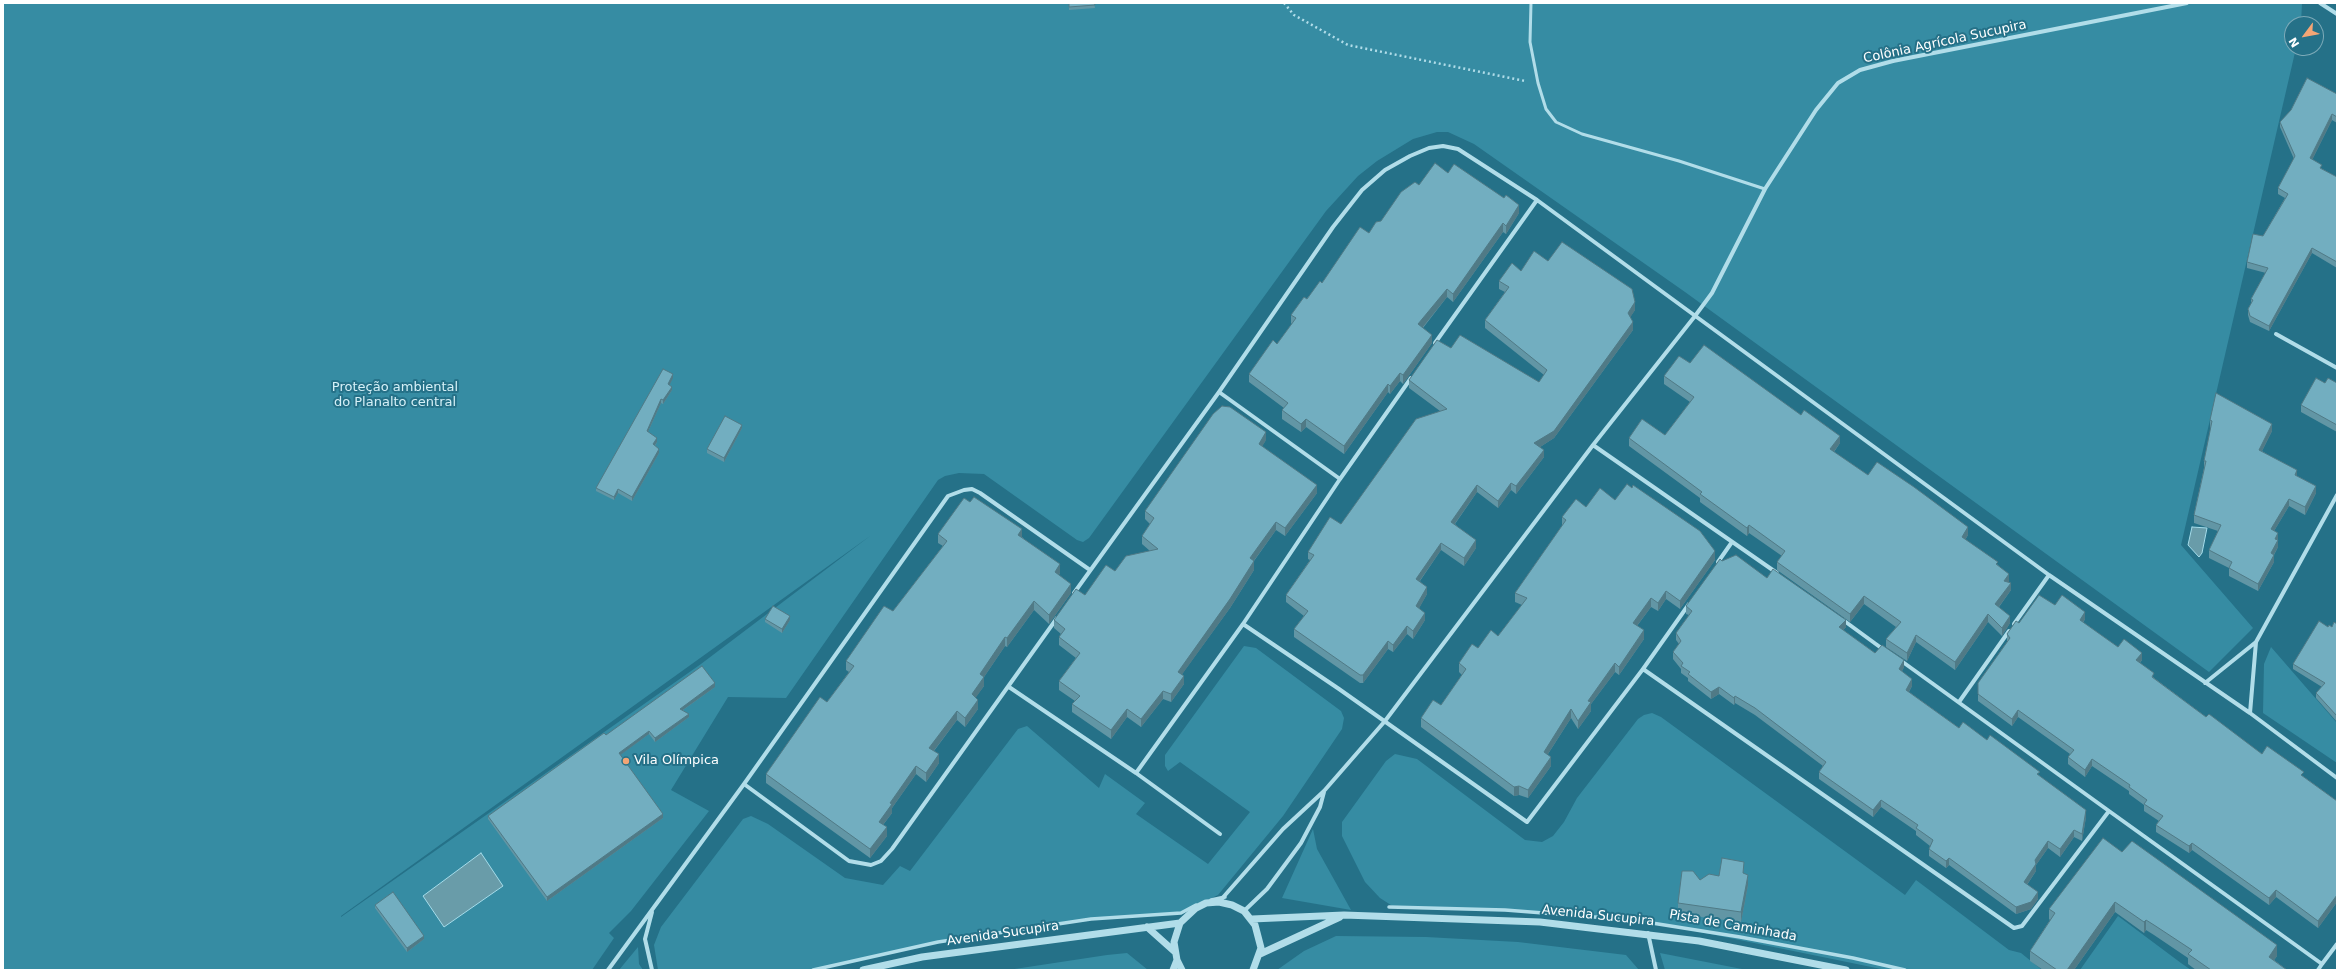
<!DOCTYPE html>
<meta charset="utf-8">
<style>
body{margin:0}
#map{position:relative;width:2340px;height:973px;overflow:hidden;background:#257188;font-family:"DejaVu Sans",sans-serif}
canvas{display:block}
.frame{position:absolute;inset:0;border:4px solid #fff;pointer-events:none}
.north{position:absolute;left:2284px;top:16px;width:40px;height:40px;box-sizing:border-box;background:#257188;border:1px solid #7caab8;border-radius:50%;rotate:238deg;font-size:11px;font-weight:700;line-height:16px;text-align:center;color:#fff}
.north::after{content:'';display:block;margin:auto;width:14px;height:18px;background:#f3a575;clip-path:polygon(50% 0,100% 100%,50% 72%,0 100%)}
</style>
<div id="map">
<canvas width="2340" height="973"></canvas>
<div class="frame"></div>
<div class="north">N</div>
</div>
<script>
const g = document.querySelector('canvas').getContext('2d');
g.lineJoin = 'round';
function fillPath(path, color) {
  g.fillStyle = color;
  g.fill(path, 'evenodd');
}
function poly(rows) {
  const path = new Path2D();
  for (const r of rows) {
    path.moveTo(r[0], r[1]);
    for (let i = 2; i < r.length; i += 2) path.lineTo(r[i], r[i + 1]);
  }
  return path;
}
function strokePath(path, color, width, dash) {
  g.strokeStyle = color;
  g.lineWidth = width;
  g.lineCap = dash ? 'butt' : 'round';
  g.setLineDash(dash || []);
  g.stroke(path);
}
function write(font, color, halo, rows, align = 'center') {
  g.font = font + ' "DejaVu Sans",sans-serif';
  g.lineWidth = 4;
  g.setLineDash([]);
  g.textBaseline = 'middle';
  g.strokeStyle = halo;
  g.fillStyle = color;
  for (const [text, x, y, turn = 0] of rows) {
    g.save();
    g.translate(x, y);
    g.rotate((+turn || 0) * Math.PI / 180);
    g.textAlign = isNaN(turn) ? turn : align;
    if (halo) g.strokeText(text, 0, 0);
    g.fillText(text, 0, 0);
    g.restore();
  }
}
const green = poly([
 [3,3,2302,3,2301,24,2292,24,2292,48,2296,48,2181,545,2253,628,2209,672,1685,292,1474,144,1448,132,1437,132,1413,139,1377,161,1358,176,1326,211,1089,538,1083,542,1077,540,984,474,959,473,945,476,938,480,786,698,728,697,671,790,709,811,631,911,609,933,614,938,592,970,3,970],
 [870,536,701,664,341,917,341,916],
 [1244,646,1256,648,1341,711,1344,718,1342,729,1283,816,1218,895,1181,913,1091,919,966,938,896,951,813,970,658,970,654,945,661,927,743,819,751,816,768,824,845,878,883,885,900,866,910,871,1018,729,1027,726,1099,788,1105,774,1145,803,1136,814,1208,864,1250,812,1180,762,1168,771,1165,766,1165,755],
 [2271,647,2337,723,2337,763,2263,713,2264,664],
 [1652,713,1661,717,1905,895,1916,880,2009,950,2021,953,2042,970,1886,970,1676,927,1543,913,1394,907,1380,898,1365,882,1342,836,1342,822,1386,761,1395,754,1417,759,1525,840,1542,842,1553,836,1564,822,1577,798,1638,719,1644,715],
 [1313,829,1317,849,1351,910,1282,898],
 [2118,916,2181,963,2191,970,2080,970],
 [1336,936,1426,937,1518,942,1626,955,1639,970,1277,970,1304,951],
 [638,947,639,964,643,970,619,970],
 [1127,953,1148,970,1008,970,1107,955],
 [1660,953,1747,970,1665,970]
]);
const water = poly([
 [2192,527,2207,528,2202,553,2199,557,2188,545,2192,527],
 [481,853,503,886,444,927,423,896,481,853]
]);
const path = poly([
 [1284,3,1294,15,1348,45,1525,81]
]);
const service = poly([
 [1531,3,1530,42,1538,83,1546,109,1556,122,1582,134,1679,161,1765,189]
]);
const pedestrian = poly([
 [1211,900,1225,897],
 [1389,907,1505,910,1633,920,1740,937,1853,958,1905,970],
 [813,970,938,942,1091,919,1181,913,1196,905]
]);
const minor = poly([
 [2320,3,2337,14],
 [2276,334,2337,368],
 [1435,343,1537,200],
 [1219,392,1340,479],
 [1593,445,1777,573],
 [1718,562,1732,542],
 [1074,593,1219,392,1333,227,1362,190,1385,170,1410,156,1429,148,1443,146,1458,149,1537,200,2049,575,2250,713,2337,778],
 [1843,620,1884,650],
 [1243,624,1339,689,1527,822,1643,669,2014,928,2022,926,2109,811,2322,964,2337,944],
 [2014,624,2049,575],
 [1900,660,2109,811],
 [1643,669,1689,604],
 [2205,683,2256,642,2337,495],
 [1009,687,1136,773,1220,834],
 [1959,702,2009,631],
 [2250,713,2256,642],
 [1136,773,1243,624,1340,479,1411,378],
 [744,784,849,861,871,865,881,861,892,849,1057,618],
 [1219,902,1283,829,1324,791,1385,721,1593,445,1695,316,1712,293,1765,189,1816,110,1838,83,1860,70,1893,61,2187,3],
 [1244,911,1267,889,1301,843,1320,807,1324,792],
 [1648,933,1656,970],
 [608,970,744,784,948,496,964,490,972,489,980,493,1090,570],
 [652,970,645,939,652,912],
 [2318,970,2322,964]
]);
const tertiary = poly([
 [1252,919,1344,915,1540,922,1699,941,1846,970],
 [1147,927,1175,952],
 [1260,954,1340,917],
 [863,970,922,957,1180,923],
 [1173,970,1177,960],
 [1182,970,1177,960,1174,942,1180,923,1196,908,1206,903,1219,902,1232,905,1244,911,1255,925,1261,948,1253,970]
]);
const wall = poly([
 [1069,3,1094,3,1095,8,1069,10],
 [2337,94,2337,123,2332,120,2312,160,2322,169,2337,177,2337,268,2312,253,2269,331,2250,322,2248,315,2248,309,2251,304,2251,299,2266,273,2247,268,2247,262,2263,236,2285,198,2278,194,2278,188,2294,159,2280,127,2280,122],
 [1448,173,1519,213,1506,234,1503,232,1453,302,1447,297,1423,328,1432,343,1403,384,1400,381,1390,394,1388,392,1344,454,1306,427,1301,432,1282,419,1282,410,1284,408,1249,382,1249,374,1277,344,1292,324,1291,323,1291,315,1369,233,1419,185],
 [1548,261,1635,310,1630,317,1633,330,1554,438,1540,447,1544,457,1516,494,1511,490,1498,508,1477,492,1455,524,1476,548,1464,566,1441,550,1420,581,1427,594,1419,608,1425,620,1413,639,1407,634,1393,652,1388,649,1363,683,1360,683,1294,637,1294,629,1304,616,1286,602,1286,595,1310,560,1308,559,1308,552,1341,524,1440,411,1409,388,1409,380,1451,348,1539,382,1544,375,1485,328,1485,320,1505,292,1499,289,1499,281,1521,271],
 [1690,363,1840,443,1834,452,1868,475,1968,535,1965,540,1998,565,2009,582,2011,590,1999,607,2010,623,2002,636,1988,622,1955,670,1916,642,1907,661,1886,647,1886,639,1896,627,1864,604,1850,622,1777,570,1777,562,1782,556,1749,533,1747,536,1700,502,1700,498,1629,446,1629,438,1665,435,1690,402,1664,384,1664,376],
 [673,378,669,385,672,390,663,404,661,403,648,432,657,442,655,446,659,453,632,501,618,493,614,500,596,491,596,488],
 [2325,383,2337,383,2337,432,2301,412,2301,405],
 [2210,420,2272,431,2262,451,2297,476,2316,493,2305,515,2289,506,2274,531,2278,540,2278,547,2274,555,2274,562,2258,591,2229,576,2229,568,2209,558,2209,550,2218,531,2194,523,2194,515,2204,468,2204,461,2211,428,2210,427],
 [742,428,724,462,707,453,707,449],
 [1266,440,1262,446,1317,493,1285,536,1276,530,1254,561,1254,570,1230,608,1182,674,1184,684,1171,702,1163,699,1141,727,1127,717,1111,739,1072,712,1072,704,1075,701,1059,690,1059,681,1076,658,1059,645,1059,637,1061,634,1054,628,1054,620,1115,571,1150,551,1142,544,1142,536,1150,524,1145,519,1145,511],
 [1615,500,1715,560,1680,609,1666,599,1658,611,1651,607,1637,626,1644,639,1619,675,1615,672,1591,704,1591,711,1578,729,1571,718,1548,754,1551,766,1528,798,1519,795,1514,796,1421,727,1421,718,1441,705,1462,675,1459,672,1459,663,1478,648,1498,636,1522,605,1515,602,1515,593,1562,526,1562,517,1586,507],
 [938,534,1022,537,1060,573,1059,575,1071,593,1049,624,1034,610,1007,647,1005,646,984,677,984,686,975,698,978,709,965,727,957,720,934,751,939,763,926,782,916,774,892,808,892,813,883,825,887,836,870,858,766,783,766,774,827,702,849,672,846,670,846,661,893,611,943,546,938,543],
 [1722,561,1767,578,1846,627,1843,630,1875,653,1904,667,1902,671,1912,686,1909,692,1959,728,1987,740,2040,776,2086,817,2082,841,2074,837,2060,857,2048,848,2036,865,2036,871,2027,885,2038,899,2031,909,2016,914,1949,865,1946,868,1929,856,1929,849,1930,846,1916,835,1916,831,1881,807,1873,817,1819,779,1819,772,1823,766,1755,715,1735,703,1734,705,1719,694,1711,699,1688,681,1688,678,1681,673,1681,669,1673,659,1673,652,1679,644,1676,640,1676,633,1689,615,1686,614,1686,606],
 [2055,605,2085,619,2083,623,2118,647,2142,660,2140,663,2154,678,2206,717,2262,754,2304,777,2337,801,2337,902,2318,928,2276,897,2269,905,2192,850,2189,853,2156,832,2156,825,2159,821,2144,811,2144,805,2129,794,2129,791,2092,766,2085,777,2068,764,2068,757,2070,754,2018,717,2012,726,1978,701,1978,683,2007,642,2007,634,2019,623],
 [765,619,790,620,782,633,765,622],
 [2337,624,2337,722,2316,698,2316,693,2322,687,2293,669,2293,664,2328,627,2332,627],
 [715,687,683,710,689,717,655,742,649,734,620,755,663,818,547,901,488,819,488,816,606,735],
 [2122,852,2277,956,2274,960,2287,970,2196,970,2188,964,2188,958,2154,935,2146,930,2144,933,2115,912,2074,970,2043,970,2030,961,2030,951,2050,920,2049,919,2049,909],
 [1744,874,1748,885,1741,922,1678,914,1678,903,1700,880,1719,876],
 [375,905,424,939,407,952,375,908]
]);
const shadedWall = poly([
 [2332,114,2332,120,2310,164,2310,158],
 [1519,205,1519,213,1506,234,1506,226],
 [1503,223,1503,232,1453,302,1453,294],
 [2312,248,2312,253,2269,331,2269,326],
 [1447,289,1447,297,1418,333,1418,324],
 [1635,302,1635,310,1628,321,1628,313],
 [1633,322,1633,330,1554,438,1534,451,1534,443],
 [1432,335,1432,343,1403,384,1403,375],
 [1400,373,1400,381,1390,394,1390,386],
 [673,374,673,378,668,388,668,384],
 [1388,384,1388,392,1344,454,1344,446],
 [672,387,672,390,663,404,663,400],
 [661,399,661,403,647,434,647,431],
 [1306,419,1306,427,1301,432,1301,424],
 [2272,424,2272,431,2259,457,2259,450],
 [742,425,742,428,724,462,724,458],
 [1266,432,1266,440,1259,452,1259,444],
 [1840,436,1840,443,1830,457,1830,449],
 [657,438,657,442,653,448,653,444],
 [659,449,659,453,632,501,632,497],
 [1544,450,1544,457,1516,494,1516,486],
 [2297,470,2297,478,2295,475],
 [1511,483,1511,490,1498,508,1498,501],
 [1317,485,1317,493,1285,536,1285,528],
 [1477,485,1477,492,1451,529,1451,522],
 [2316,486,2316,493,2305,515,2305,507],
 [618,489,618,493,614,500,614,497],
 [2289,499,2289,506,2271,536,2271,529],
 [1276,522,1276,530,1250,566,1250,558],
 [1749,525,1749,533,1747,536,1747,528],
 [1968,527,1968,535,1962,545,1962,537],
 [1022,529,1022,538,1018,535],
 [2278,533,2278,547,2271,560,2271,553,2275,539],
 [1476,540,1476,548,1464,566,1464,558],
 [1441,543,1441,550,1416,586,1416,579],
 [1715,551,1715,560,1680,609,1680,601],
 [2274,555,2274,562,2258,591,2258,584],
 [1254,561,1254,570,1230,608,1178,680,1178,672],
 [1060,564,1060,573,1055,580,1055,572],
 [2009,574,2009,582,2004,589,2004,581],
 [2011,583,2011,590,1995,612,1995,604],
 [1071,584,1071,593,1049,624,1049,615],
 [1427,587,1427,594,1416,614,1416,606],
 [1666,591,1666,599,1658,611,1658,603],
 [1864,596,1864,604,1850,622,1850,614],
 [1651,598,1651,607,1633,631,1633,623],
 [1034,601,1034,610,1007,647,1007,638],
 [2085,612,2085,619,2080,627,2080,620],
 [1425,613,1425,620,1413,639,1413,631],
 [1988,614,1988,622,1955,670,1955,662],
 [790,616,790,620,782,633,782,629],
 [2010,616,2010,623,2002,636,2002,628],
 [1846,620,1846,627,1839,635,1839,627],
 [1407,626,1407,634,1393,652,1393,645],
 [1644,630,1644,639,1619,675,1619,667],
 [1916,635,1916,642,1907,661,1907,653],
 [1005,637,1005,646,980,683,980,674],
 [1388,641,1388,649,1363,683,1363,675],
 [2142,653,2142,660,2136,667,2136,660],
 [1904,660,1904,667,1899,677,1899,669],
 [1615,663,1615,672,1591,704,1591,711,1578,729,1578,721,1588,701],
 [1184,676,1184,684,1171,702,1171,694],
 [984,677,984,686,972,703,972,694],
 [1912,679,1912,686,1906,697,1906,690],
 [715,683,715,687,680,712,680,709],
 [1719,687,1719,694,1711,699,1711,692],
 [1163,691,1163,699,1141,727,1141,719],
 [1735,696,1735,703,1734,705,1734,698],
 [978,700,978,709,965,727,965,718],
 [1127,709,1127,717,1111,739,1111,730],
 [1571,709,1571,718,1544,760,1544,752],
 [2018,710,2018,717,2012,726,2012,719],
 [957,711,957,720,929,757,929,748],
 [689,714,689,717,655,742,655,738],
 [649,731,649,734,619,756,619,753],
 [939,754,939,763,926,782,926,773],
 [1551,757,1551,766,1528,798,1528,790],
 [2092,759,2092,766,2085,777,2085,770],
 [916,766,916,774,892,808,892,813,879,830,879,822,890,803],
 [1519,786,1519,795,1514,796,1514,787],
 [1881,800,1881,807,1873,817,1873,810],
 [2086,810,2086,817,2082,841,2082,834],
 [663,814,663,818,547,901,547,897],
 [887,827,887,836,870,858,870,849],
 [2074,830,2074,837,2060,857,2060,849],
 [2048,841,2048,848,2036,865,2036,871,2024,889,2024,882,2035,860],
 [2192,843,2192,850,2189,853,2189,846],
 [1949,858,1949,865,1946,868,1946,861],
 [1748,875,1748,885,1741,922,1741,912],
 [2276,890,2276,897,2269,905,2269,898],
 [2038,892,2038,899,2031,909,2016,914,2016,907],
 [2337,895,2337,902,2318,928,2318,921],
 [2115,902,2115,912,2074,970,2067,970],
 [2146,920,2146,930,2144,933,2144,922],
 [424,936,424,939,407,952,407,948],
 [2277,945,2277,956,2269,967,2269,957]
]);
const building = poly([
 [1069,3,1094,3,1095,5,1069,7,1069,3],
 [2307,78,2337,94,2337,117,2332,114,2310,158,2322,165,2320,168,2337,177,2337,262,2312,248,2269,326,2250,316,2248,309,2253,300,2251,299,2268,268,2247,262,2253,234,2263,236,2288,194,2278,188,2295,156,2280,122,2291,110,2307,78],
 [1435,163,1448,173,1454,164,1504,198,1506,195,1519,205,1506,226,1503,223,1453,294,1447,289,1418,324,1432,335,1403,375,1400,373,1390,386,1388,384,1344,446,1306,419,1301,424,1282,410,1288,403,1249,374,1273,340,1277,344,1296,318,1291,315,1304,297,1307,299,1320,281,1322,283,1360,227,1369,233,1376,222,1381,221,1401,192,1415,182,1419,185,1435,163],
 [1562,242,1632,289,1635,302,1628,313,1633,322,1554,431,1534,443,1544,450,1516,486,1511,483,1498,501,1477,485,1451,522,1476,540,1464,558,1441,543,1416,579,1427,587,1416,606,1425,613,1413,631,1407,626,1393,645,1388,641,1363,675,1360,675,1294,629,1308,611,1286,595,1314,555,1308,552,1330,517,1341,524,1416,419,1447,409,1409,380,1437,340,1451,348,1460,335,1539,382,1547,370,1485,320,1509,287,1499,281,1512,263,1521,271,1534,251,1548,261,1562,242],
 [1704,345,1801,415,1804,410,1840,436,1830,449,1868,475,1877,462,1914,487,1968,527,1962,537,1998,562,1996,564,2009,574,2004,581,2011,583,1995,604,2010,616,2002,628,1988,614,1955,662,1916,635,1907,653,1886,639,1901,622,1864,596,1850,614,1777,562,1785,551,1749,525,1747,528,1700,494,1702,492,1629,438,1642,419,1665,435,1694,397,1664,376,1679,356,1690,363,1704,345],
 [663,369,673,374,668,384,672,387,663,400,661,399,647,431,657,438,653,444,659,449,632,497,618,489,614,497,596,488,663,369],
 [2316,378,2325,383,2328,378,2337,383,2337,425,2301,405,2316,378],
 [2216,393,2272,424,2259,450,2297,470,2295,475,2316,486,2305,507,2289,499,2271,529,2278,533,2275,539,2278,540,2271,553,2274,555,2258,584,2229,568,2232,562,2209,550,2221,525,2194,515,2206,461,2204,461,2212,421,2210,420,2216,393],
 [1222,406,1230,407,1266,432,1259,444,1317,485,1285,528,1276,522,1250,558,1254,561,1230,599,1178,672,1184,676,1171,694,1163,691,1141,719,1127,709,1111,730,1072,704,1080,696,1059,681,1080,653,1059,637,1065,629,1054,620,1076,589,1085,595,1106,565,1115,571,1126,556,1158,549,1142,536,1154,518,1145,511,1213,414,1222,406],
 [725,416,742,425,724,458,707,449,725,416],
 [1627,484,1632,488,1633,485,1700,531,1715,551,1680,601,1666,591,1658,603,1651,598,1633,623,1644,630,1619,667,1615,663,1588,701,1591,702,1578,721,1571,709,1544,752,1551,757,1528,790,1519,786,1514,787,1421,718,1433,700,1441,705,1466,669,1459,663,1472,644,1478,648,1491,630,1498,636,1527,598,1515,593,1566,520,1562,517,1576,499,1586,507,1600,488,1615,500,1627,484],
 [974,497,1022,529,1018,535,1060,564,1055,572,1071,584,1049,615,1034,601,1007,638,1005,637,980,674,984,677,972,694,978,700,965,718,957,711,929,748,939,754,926,773,916,766,890,803,892,804,879,822,887,827,870,849,766,774,820,697,827,702,854,666,846,661,884,606,893,611,947,541,938,534,964,498,970,502,974,497],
 [1736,555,1767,578,1773,569,1846,620,1839,627,1875,653,1882,645,1904,660,1899,669,1912,679,1906,690,1959,728,1963,722,1987,740,1990,735,2040,772,2037,774,2086,810,2082,834,2074,830,2060,849,2048,841,2035,860,2036,864,2024,882,2038,892,2031,902,2016,907,1949,858,1946,861,1929,849,1933,840,1916,828,1918,825,1881,800,1873,810,1819,772,1826,762,1755,708,1735,696,1734,698,1719,687,1711,692,1688,674,1690,672,1681,666,1683,663,1673,652,1681,641,1676,633,1692,611,1686,606,1720,559,1722,561,1736,555],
 [2039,595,2055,605,2062,595,2085,612,2080,620,2118,647,2124,639,2142,653,2136,660,2154,673,2152,677,2206,717,2209,714,2262,754,2267,746,2304,772,2301,775,2337,801,2337,895,2318,921,2276,890,2269,898,2192,843,2189,846,2156,825,2163,816,2144,804,2147,800,2129,787,2130,785,2092,759,2085,770,2068,757,2074,750,2018,710,2012,719,1978,694,1978,683,2010,638,2007,634,2016,621,2019,623,2039,595],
 [773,606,790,616,782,629,765,619,773,606],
 [2319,621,2328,627,2329,625,2332,627,2334,622,2337,624,2337,716,2316,693,2325,683,2293,664,2319,621],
 [702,666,715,683,680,709,689,714,655,738,649,731,619,753,663,814,547,897,488,816,604,733,606,735,702,666],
 [2103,838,2122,852,2132,841,2277,945,2269,957,2287,970,2211,970,2188,954,2192,950,2154,925,2146,920,2144,922,2115,902,2067,970,2057,970,2030,951,2055,913,2049,909,2103,838],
 [1722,858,1744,862,1743,873,1748,875,1741,912,1678,903,1682,871,1693,871,1700,880,1709,874,1719,876,1722,858],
 [393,892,424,936,407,948,375,905,393,892]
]);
const markers = [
 [626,761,4,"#f3a575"]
];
const streetNames = [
 ["Colônia Agrícola Sucupira",1945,42,-12],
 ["Avenida Sucupira",1598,916,6],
 ["Pista de Caminhada",1733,926,10],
 ["Avenida Sucupira",1003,934,-8]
];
const parkNames = [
 ["Proteção ambiental",395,388],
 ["do Planalto central",395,403]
];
const poiNames = [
 ["Vila Olímpica",634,761]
];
fillPath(green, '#368ca3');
fillPath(water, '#699ca9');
strokePath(water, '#a5dcea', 1);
strokePath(path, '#b1dde9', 2.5, [2, 3]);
strokePath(service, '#b1dde9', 3);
strokePath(pedestrian, '#b1dde9', 3.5);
strokePath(minor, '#b1dde9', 4);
strokePath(tertiary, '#b1dde9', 7);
fillPath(wall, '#6296a5');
fillPath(shadedWall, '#507a86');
fillPath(building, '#72aec0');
strokePath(building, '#507a86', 1);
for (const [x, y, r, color] of markers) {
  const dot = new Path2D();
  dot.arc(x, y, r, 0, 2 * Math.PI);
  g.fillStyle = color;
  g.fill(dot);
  strokePath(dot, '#257188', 1.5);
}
write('13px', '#fff', '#257188', streetNames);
write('13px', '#d5f0f7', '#257188', parkNames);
write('13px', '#fff', '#257188', poiNames, 'left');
</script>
